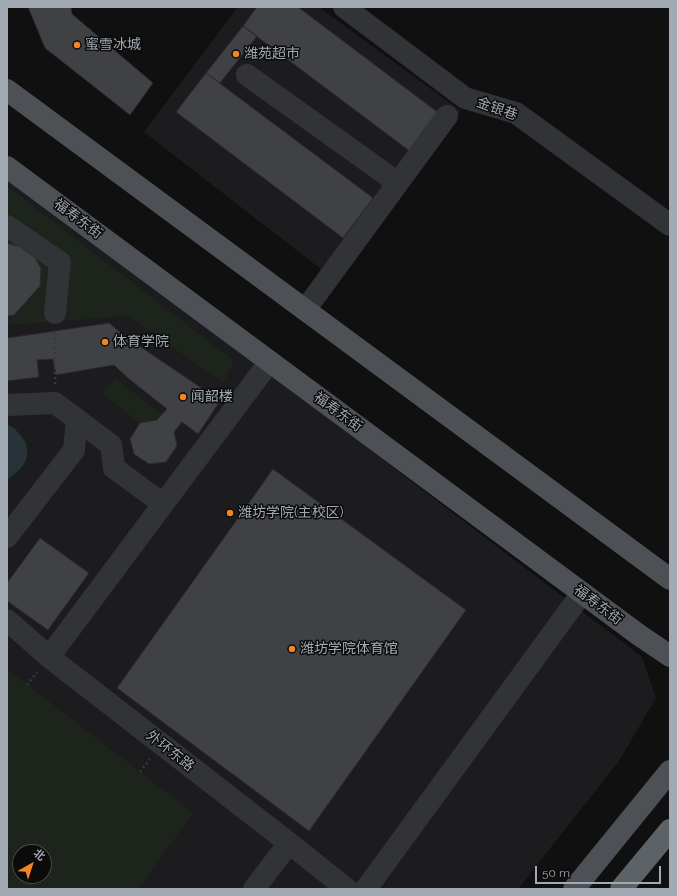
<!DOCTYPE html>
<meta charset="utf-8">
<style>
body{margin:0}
#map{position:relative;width:677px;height:896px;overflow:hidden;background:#101011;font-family:Raleway,"Noto Sans SC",sans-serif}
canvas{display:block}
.frame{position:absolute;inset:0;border:8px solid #a1aab2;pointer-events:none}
.north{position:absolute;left:12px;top:844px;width:40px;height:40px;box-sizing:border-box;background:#0b0b0c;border:1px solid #474b4e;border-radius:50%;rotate:39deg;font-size:11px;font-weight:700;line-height:16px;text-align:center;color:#a1aab2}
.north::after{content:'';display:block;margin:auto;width:14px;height:18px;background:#f48425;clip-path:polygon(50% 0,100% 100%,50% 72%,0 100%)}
.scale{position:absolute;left:535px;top:866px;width:126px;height:18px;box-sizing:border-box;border:2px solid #a1aab2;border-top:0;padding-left:5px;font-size:12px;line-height:14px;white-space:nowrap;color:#a1aab2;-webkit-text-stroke:3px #0b0b0c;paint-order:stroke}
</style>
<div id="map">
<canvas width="677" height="896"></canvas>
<div class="frame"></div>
<div class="north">北</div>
<div class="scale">50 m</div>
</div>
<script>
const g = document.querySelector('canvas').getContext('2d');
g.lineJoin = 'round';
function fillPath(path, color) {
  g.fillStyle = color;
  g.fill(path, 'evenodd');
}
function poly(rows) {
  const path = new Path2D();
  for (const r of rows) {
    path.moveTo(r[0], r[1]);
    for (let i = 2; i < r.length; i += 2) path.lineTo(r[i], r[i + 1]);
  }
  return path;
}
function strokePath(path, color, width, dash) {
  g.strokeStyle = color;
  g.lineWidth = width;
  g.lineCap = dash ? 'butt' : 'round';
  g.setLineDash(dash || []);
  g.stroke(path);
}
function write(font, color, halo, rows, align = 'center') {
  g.font = font + ' Raleway,"Noto Sans SC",sans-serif';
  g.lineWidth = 3;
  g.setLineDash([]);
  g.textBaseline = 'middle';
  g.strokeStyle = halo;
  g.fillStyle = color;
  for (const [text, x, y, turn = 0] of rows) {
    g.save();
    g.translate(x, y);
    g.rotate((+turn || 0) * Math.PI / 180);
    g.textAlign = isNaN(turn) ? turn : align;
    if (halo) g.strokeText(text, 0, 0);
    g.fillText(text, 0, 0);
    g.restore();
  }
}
const built = poly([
 [238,7,319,7,461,111,335,280,144,132],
 [7,176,264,369,642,657,656,698,619,761,518,889,7,889],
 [20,852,44,852,44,876,20,876]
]);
const green = poly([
 [7,186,234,361,223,383,129,316,7,325,7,321,14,315,30,250,7,243],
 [115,378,162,415,157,420,140,423,102,394],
 [7,669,193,813,138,889,7,889],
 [20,852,44,852,44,876,20,876]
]);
const water = poly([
 [7,424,15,429,21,436,26,443,27,450,27,457,24,464,20,469,7,480]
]);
const building = poly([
 [28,7,71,7,72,14,153,83,130,115,45,48,28,7],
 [257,7,298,7,440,114,411,152,243,26,257,7],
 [243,26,257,36,220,83,206,73,243,26],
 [206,73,373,198,343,238,176,112,206,73],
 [7,243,30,250,41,268,40,286,14,315,7,316,7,243],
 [109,323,126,337,197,385,220,401,198,434,182,422,174,432,177,446,166,462,149,464,134,454,130,439,140,423,157,420,167,409,129,379,114,365,56,375,53,359,37,360,39,377,7,381,7,338,109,323],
 [273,469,466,610,309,831,117,688,273,469],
 [40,538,89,573,48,630,7,601,7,583,40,538]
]);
const path = poly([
 [55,332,55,385],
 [27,685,37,672],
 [140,772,150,759]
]);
const minor = poly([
 [344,7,465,98,516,113,670,225],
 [247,75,398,183],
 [7,226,60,262,55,313],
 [305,310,447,116],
 [7,405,55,403,111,445,114,468,163,504],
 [7,537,74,450,77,419],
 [7,620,49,657,289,843,254,889],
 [49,657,264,369,268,361],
 [289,843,347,889],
 [366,889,582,593]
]);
const major = poly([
 [7,90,670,579],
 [7,167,639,635,670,656],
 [574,889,670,771]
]);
const highway = poly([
 [621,889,670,830]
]);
const markers = [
 [77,45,4,"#f48425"],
 [236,54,4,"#f48425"],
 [105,342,4,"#f48425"],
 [183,397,4,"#f48425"],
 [230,513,4,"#f48425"],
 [292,649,4,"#f48425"]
];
const poiNames = [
 ["蜜雪冰城",85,45],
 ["潍苑超市",244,54],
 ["体育学院",113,342],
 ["闻韶楼",191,397],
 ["潍坊学院(主校区)",238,513],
 ["潍坊学院体育馆",300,649]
];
const streetNames = [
 ["金银巷",497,109,20],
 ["福寿东街",78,219,37],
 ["福寿东街",338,412,36],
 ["福寿东街",598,605,37],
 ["外环东路",170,751,38]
];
fillPath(built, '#1c1c1e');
fillPath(green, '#1c241c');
fillPath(water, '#283337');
fillPath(building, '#3f4144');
strokePath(building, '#2a2a2d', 1);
strokePath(path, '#373a3d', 2.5, [2, 3]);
strokePath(minor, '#313336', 22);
strokePath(major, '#4d5055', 22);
strokePath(highway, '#5d6267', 22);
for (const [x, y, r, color] of markers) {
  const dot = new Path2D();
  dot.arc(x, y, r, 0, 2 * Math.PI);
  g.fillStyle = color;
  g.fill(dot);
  strokePath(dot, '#0b0b0c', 1.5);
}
write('14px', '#a1aab2', '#0b0b0c', poiNames, 'left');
write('14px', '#a1aab2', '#0b0b0c', streetNames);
</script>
